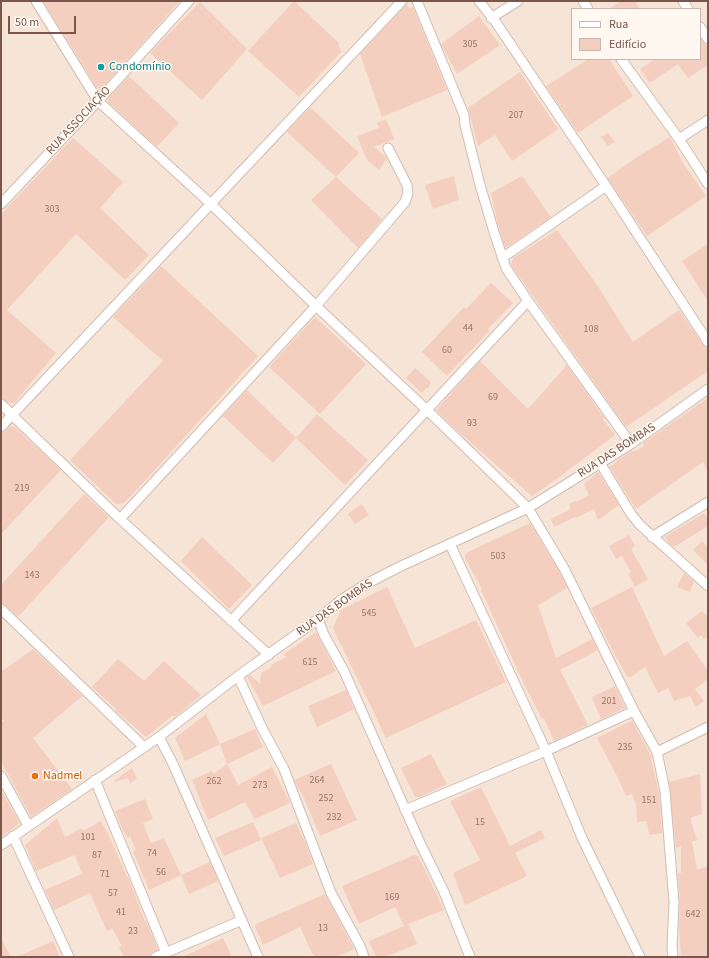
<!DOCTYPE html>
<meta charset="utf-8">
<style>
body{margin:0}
#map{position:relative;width:709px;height:958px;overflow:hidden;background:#fdf3e9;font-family:"Source Sans 3",sans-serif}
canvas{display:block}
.frame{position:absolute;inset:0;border:2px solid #7a564b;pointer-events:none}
.legend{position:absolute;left:571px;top:8px;width:130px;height:52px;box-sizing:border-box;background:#fff8f1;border:1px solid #cab7af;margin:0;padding:5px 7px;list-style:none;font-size:12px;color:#7a564b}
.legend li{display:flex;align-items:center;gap:8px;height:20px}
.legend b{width:20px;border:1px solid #cab7af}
.scale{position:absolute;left:8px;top:16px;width:68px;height:18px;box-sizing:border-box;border:2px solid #7a564b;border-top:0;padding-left:5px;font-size:12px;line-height:14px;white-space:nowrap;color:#7a564b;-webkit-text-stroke:3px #fff8f1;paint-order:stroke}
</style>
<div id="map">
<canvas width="709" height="958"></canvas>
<div class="frame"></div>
<ul class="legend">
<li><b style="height:5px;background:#fff"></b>Rua</li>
<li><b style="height:11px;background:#f4cfc0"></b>Edifício</li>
</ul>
<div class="scale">50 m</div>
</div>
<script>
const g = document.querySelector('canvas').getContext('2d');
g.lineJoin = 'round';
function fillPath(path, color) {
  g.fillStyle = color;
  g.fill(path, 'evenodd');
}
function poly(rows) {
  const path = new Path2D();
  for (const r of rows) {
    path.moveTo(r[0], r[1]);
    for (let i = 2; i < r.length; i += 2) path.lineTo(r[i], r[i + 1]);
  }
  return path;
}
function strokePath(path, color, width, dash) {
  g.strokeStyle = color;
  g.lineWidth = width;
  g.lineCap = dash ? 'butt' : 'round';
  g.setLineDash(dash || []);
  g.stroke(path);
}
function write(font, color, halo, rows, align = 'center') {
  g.font = font + ' "Source Sans 3",sans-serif';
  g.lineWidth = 3;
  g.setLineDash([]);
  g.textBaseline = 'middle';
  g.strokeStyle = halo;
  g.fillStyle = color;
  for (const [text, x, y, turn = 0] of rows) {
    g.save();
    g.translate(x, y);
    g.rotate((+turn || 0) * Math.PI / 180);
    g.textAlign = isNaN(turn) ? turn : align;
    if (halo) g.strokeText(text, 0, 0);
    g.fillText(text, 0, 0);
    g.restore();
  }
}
const residential = poly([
 [1,1,708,1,708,957,1,957],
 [572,9,700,9,700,59,572,59]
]);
const building = poly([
 [43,1,180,1,99,91],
 [294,1,338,42,341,52,299,97,248,51],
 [621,1,635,1,640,9,609,9],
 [200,2,247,49,202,100,150,53],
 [407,4,409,8,413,7,447,90,382,117,360,54],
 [479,16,500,45,457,74,441,44],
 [700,38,708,48,708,65,688,78,678,64,650,83,640,69,656,59,700,59],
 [589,59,609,59,633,96,578,133,546,86],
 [520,72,558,129,512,161,495,135,478,146,468,108],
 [129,76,179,123,157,147,108,102,108,99],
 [310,107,359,153,336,177,287,132],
 [386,119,394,139,374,147,387,158,379,170,367,160,357,136,379,128,377,123],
 [608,133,615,142,608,146,601,137],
 [670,137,683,163,706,196,647,236,608,179,609,177,636,158],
 [73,138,123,182,100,208,149,255,125,280,76,234,7,310,56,353,14,403,9,403,1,398,1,214],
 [454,176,459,200,433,209,425,185],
 [522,176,551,217,507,247,505,247,497,221,491,193],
 [336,177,382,219,358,248,311,200],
 [557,230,597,285,633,342,679,310,703,345,708,350,708,371,626,427,511,265,513,258],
 [708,244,708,301,682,261],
 [161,266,258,356,143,483,124,503,116,504,70,460,163,361,113,317],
 [491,283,513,303,488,329,490,330,447,376,422,352,464,307,466,309],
 [315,317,366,364,320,414,269,367],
 [480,361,528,409,567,365,605,419,602,418,615,435,558,478,532,496,462,435,437,411,437,409],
 [415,368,431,382,428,388,426,388,422,393,406,378],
 [247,390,296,438,273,463,223,416],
 [708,398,708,472,703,462,636,509,609,466,613,465,620,458,625,456,625,455,632,451,635,451,644,446,643,443],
 [317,414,368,460,345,485,296,438],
 [10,426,15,427,61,470,1,534,1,433,5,431],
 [598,472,619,505,598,520,594,509,576,518,575,517,554,527,551,519,571,509,569,504,575,501,576,502,589,495,584,484],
 [84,494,109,517,18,617,5,605,1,603,1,585],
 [362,504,369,515,355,524,348,514],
 [704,513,708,519,708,526,674,547,671,545,665,537],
 [530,523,560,573,567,588,538,605,556,658,592,639,598,650,560,670,588,725,554,741,544,718,542,719,524,684,481,590,482,589,465,558,465,555,468,552],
 [629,535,635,546,631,549,648,579,635,587,628,574,631,572,622,556,616,559,609,546],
 [202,537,252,585,229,609,181,561],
 [702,541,708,548,708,565,693,550],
 [684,573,694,581,690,592,677,587],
 [387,587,415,648,476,620,506,682,386,738,333,628,341,610],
 [632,587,664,656,687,641,708,671,708,679,695,689,704,701,696,707,690,696,674,701,668,688,658,693,645,667,631,677,627,677,604,634,591,608],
 [702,611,708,617,708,636,704,639,701,635,698,638,686,623],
 [316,632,336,671,263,706,247,677,250,675,260,684,261,673,272,667,271,665,286,657,284,654],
 [33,649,82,696,33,738,72,789,31,817,1,761,1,723,4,721,1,717,1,672],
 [118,659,144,681,164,661,201,695,175,717,173,715,146,737,115,710,116,709,92,687],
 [615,686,625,708,601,719,592,697],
 [346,690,354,709,317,727,308,706],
 [206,714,220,744,185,761,175,738],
 [631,721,633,722,652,758,651,759,659,792,662,833,649,835,647,821,637,822,636,804,632,794,626,796,617,776,597,738],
 [255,729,263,747,227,764,220,744],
 [431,754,447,784,420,797,415,797,401,768],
 [227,764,238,785,272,767,290,803,255,819,245,802,208,820,192,780,212,771,213,774],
 [331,764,357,820,320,836,304,798,294,780],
 [132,768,137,779,130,783,128,778,115,782,114,781],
 [700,774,702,814,690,818,697,840,692,842,697,869,708,867,708,957,681,957,679,927,680,902,678,873,681,873,681,846,676,848,669,782],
 [481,787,510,846,541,830,545,838,515,853,527,876,465,905,453,873,480,860,450,801],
 [1,790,20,823,1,837],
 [145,799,153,819,143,823,151,843,164,838,181,875,149,890,133,851,136,850,130,836,127,838,124,831,123,831,115,811],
 [57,818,65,837,82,828,83,831,101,821,111,840,127,877,128,877,144,919,148,925,158,950,151,953,150,957,124,957,119,947,122,946,112,928,107,931,90,893,54,910,45,890,82,874,75,855,36,871,25,845],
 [253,822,261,840,224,856,215,838],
 [296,823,305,842,313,864,280,878,261,838],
 [414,855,418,856,444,910,408,924,417,944,385,957,376,957,369,941,404,926,395,907,359,924,342,886],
 [210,862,218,881,189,894,181,875],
 [325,894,354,949,336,957,314,957,300,927,263,945,255,927,256,924],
 [223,938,232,957,183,957,204,947],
 [1,939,11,957,1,957],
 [53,941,60,957,17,957]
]);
const street = poly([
 [36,1,98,101,211,204,316,306,427,410,528,508,565,570,634,711,657,752,665,791,674,902,672,947,673,957],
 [417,1,464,115,465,125,480,185,494,232,506,268,528,301,631,444],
 [479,1,495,21,606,186,708,342],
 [583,1,588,9],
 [683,1,688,9],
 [491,18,518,1],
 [700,27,708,39],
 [621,59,679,139,708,184],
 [679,139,708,120],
 [1,204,98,101,189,1],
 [502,258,606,186],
 [1,404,12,415,1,427],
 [600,463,631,514,640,525,708,586],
 [120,519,316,306,405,202,408,193,407,185,388,148],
 [652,537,708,502],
 [450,544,546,751,582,838,640,957],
 [1,609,144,747],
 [318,619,324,635,344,671,421,845,444,892,470,957],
 [231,621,528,301],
 [269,655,120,519,12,415,402,1],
 [238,676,262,728,284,769,331,893,360,946,364,957],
 [159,737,173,764,258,957],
 [657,752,708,727],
 [1,776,28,825],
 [95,780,166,953],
 [405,810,546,751,634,711],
 [13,836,69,957],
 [1,845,159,737,238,676,318,619,341,600,368,583,399,567,528,508,631,444,708,389],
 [156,957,242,920]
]);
const markers = [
 [101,67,4,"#0f9aa8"],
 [35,776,4,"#e8710a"]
];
const numberNames = [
 ["305",470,45],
 ["207",516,116],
 ["303",52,210],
 ["44",468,329],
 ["108",591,330],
 ["60",447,351],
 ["69",493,398],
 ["93",472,424],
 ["219",22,489],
 ["503",498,557],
 ["143",32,576],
 ["545",369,614],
 ["615",310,663],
 ["201",609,702],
 ["235",625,748],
 ["264",317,781],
 ["262",214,782],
 ["273",260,786],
 ["252",326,799],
 ["151",649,801],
 ["232",334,818],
 ["15",480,823],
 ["101",88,838],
 ["74",152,854],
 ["87",97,856],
 ["56",161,873],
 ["71",105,875],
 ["57",113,894],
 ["169",392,898],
 ["41",121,913],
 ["642",693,915],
 ["13",323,929],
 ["23",133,932]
];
const cultureNames = [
 ["Condomínio",109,67]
];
const streetNames = [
 ["RUA ASSOCIAÇÃO",79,121,-47],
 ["RUA DAS BOMBAS",617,451,-33],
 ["RUA DAS BOMBAS",335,608,-35]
];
const foodNames = [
 ["Nadmel",43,776]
];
fillPath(residential, '#f6e4d7');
fillPath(building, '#f4cfc0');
strokePath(street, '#d3bcb0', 11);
strokePath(street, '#fff', 9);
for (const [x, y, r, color] of markers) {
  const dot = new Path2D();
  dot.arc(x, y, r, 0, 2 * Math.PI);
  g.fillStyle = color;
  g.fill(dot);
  strokePath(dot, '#fff8f1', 1.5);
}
write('10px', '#987468', null, numberNames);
write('12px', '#0d838f', '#fff8f1', cultureNames, 'left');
write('12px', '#7a564b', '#fff8f1', streetNames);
write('12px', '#c56008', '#fff8f1', foodNames, 'left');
</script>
